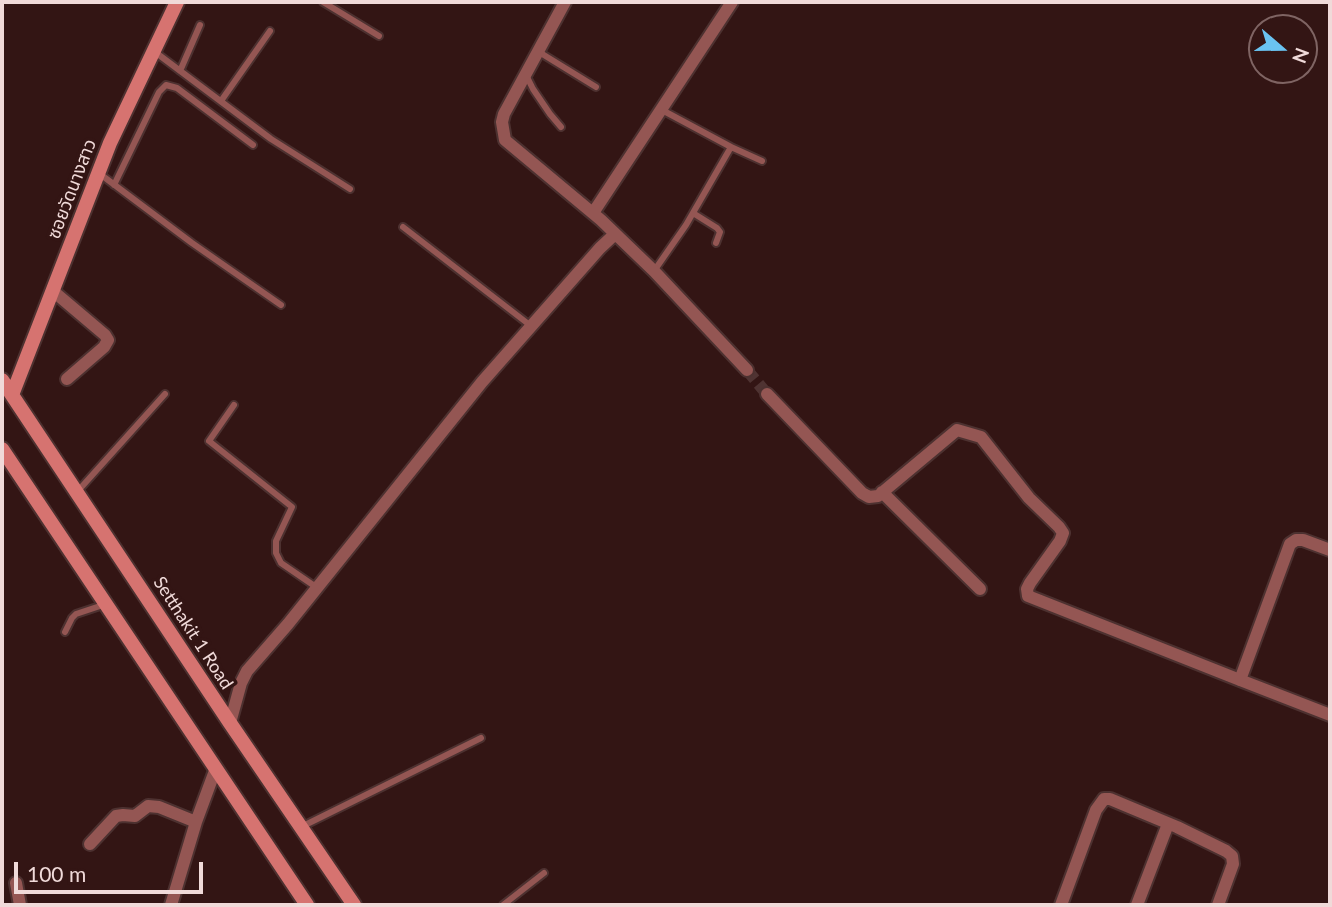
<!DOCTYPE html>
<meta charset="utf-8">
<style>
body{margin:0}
#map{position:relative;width:1332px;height:907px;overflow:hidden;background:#331514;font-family:Lato,sans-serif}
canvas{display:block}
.frame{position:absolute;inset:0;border:4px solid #f0dad9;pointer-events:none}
.north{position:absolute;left:1248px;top:14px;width:70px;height:70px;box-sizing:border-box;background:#331514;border:2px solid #7f6463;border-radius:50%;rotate:110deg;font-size:19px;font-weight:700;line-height:28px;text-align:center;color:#f0dad9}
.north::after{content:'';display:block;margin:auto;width:24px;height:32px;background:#6ac3f1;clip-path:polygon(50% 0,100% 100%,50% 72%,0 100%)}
.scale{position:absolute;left:14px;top:862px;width:189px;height:32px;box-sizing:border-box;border:4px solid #f0dad9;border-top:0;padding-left:9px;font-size:21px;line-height:24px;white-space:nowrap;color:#f0dad9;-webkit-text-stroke:5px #331514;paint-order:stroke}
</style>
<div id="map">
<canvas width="1332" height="907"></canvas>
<div class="frame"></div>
<div class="north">N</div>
<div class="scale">100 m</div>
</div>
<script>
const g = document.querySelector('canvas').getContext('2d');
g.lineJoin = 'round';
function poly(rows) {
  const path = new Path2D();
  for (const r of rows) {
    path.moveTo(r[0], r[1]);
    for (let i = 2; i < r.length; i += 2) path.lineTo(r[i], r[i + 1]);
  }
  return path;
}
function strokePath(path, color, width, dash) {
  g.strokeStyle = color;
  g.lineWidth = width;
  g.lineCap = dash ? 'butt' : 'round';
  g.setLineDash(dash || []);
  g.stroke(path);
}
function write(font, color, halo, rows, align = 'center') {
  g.font = font + ' Lato,"Noto Sans Thai",sans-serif';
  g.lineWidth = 7;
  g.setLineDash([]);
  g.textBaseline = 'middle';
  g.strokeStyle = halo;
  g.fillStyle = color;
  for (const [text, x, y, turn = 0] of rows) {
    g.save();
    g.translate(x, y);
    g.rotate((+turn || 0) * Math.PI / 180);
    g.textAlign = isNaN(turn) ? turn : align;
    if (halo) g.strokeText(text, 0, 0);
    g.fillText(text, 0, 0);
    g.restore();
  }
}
const streetTunnel = poly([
 [747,370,767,394]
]);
const lane = poly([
 [323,2,379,36],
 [155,52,271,139,350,189],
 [539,52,596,87],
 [180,71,200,25],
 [526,75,533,89,550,114,561,127],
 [221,101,270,31],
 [662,110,731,147],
 [100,174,192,243,281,305],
 [114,185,159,92,166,85,177,88,253,145],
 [693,213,717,228,720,232,716,243],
 [403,227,531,326],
 [654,271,686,225,731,147,762,161],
 [234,405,209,441,292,507,276,541,276,553,281,563,316,587],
 [77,492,165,394],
 [65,632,72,618,76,614,106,604],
 [301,827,481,738],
 [503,905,544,873]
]);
const street = poly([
 [565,2,504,114,502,122,505,140,601,220,654,271,747,370],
 [593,213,732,2],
 [53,291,105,335,108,340,104,347,67,379],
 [767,394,862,493,869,497,878,496,957,430,981,437,1029,498,1059,527,1063,533,1060,541,1030,583,1027,589,1028,596,1240,680,1330,715],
 [882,492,980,589],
 [1240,680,1290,544,1296,540,1303,540,1330,550],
 [230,723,241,683,247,671,288,624,482,382,600,248,615,234],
 [90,844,116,816,123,815,135,816,148,806,159,807,196,822],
 [16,883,20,905],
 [171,905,196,822,216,768],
 [1061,905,1096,810,1104,799,1110,799,1177,827,1226,851,1232,856,1233,864,1218,905],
 [1137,905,1168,824]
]);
const secondary = poly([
 [2,380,230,723,354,905],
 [12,395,110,143,177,2],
 [2,449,307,905]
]);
const streetNames = [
 ["ซอยวัดนางสาว",72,189,-69],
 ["Setthakit 1 Road",193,633,57]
];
strokePath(streetTunnel, '#4f3332', 12, [12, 6]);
strokePath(lane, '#4d3130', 10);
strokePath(street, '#4d3130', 16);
strokePath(secondary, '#4d3130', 18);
strokePath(lane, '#945653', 6);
strokePath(street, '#945653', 12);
strokePath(secondary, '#d67370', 14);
write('18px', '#f0dad9', '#331514', streetNames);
</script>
